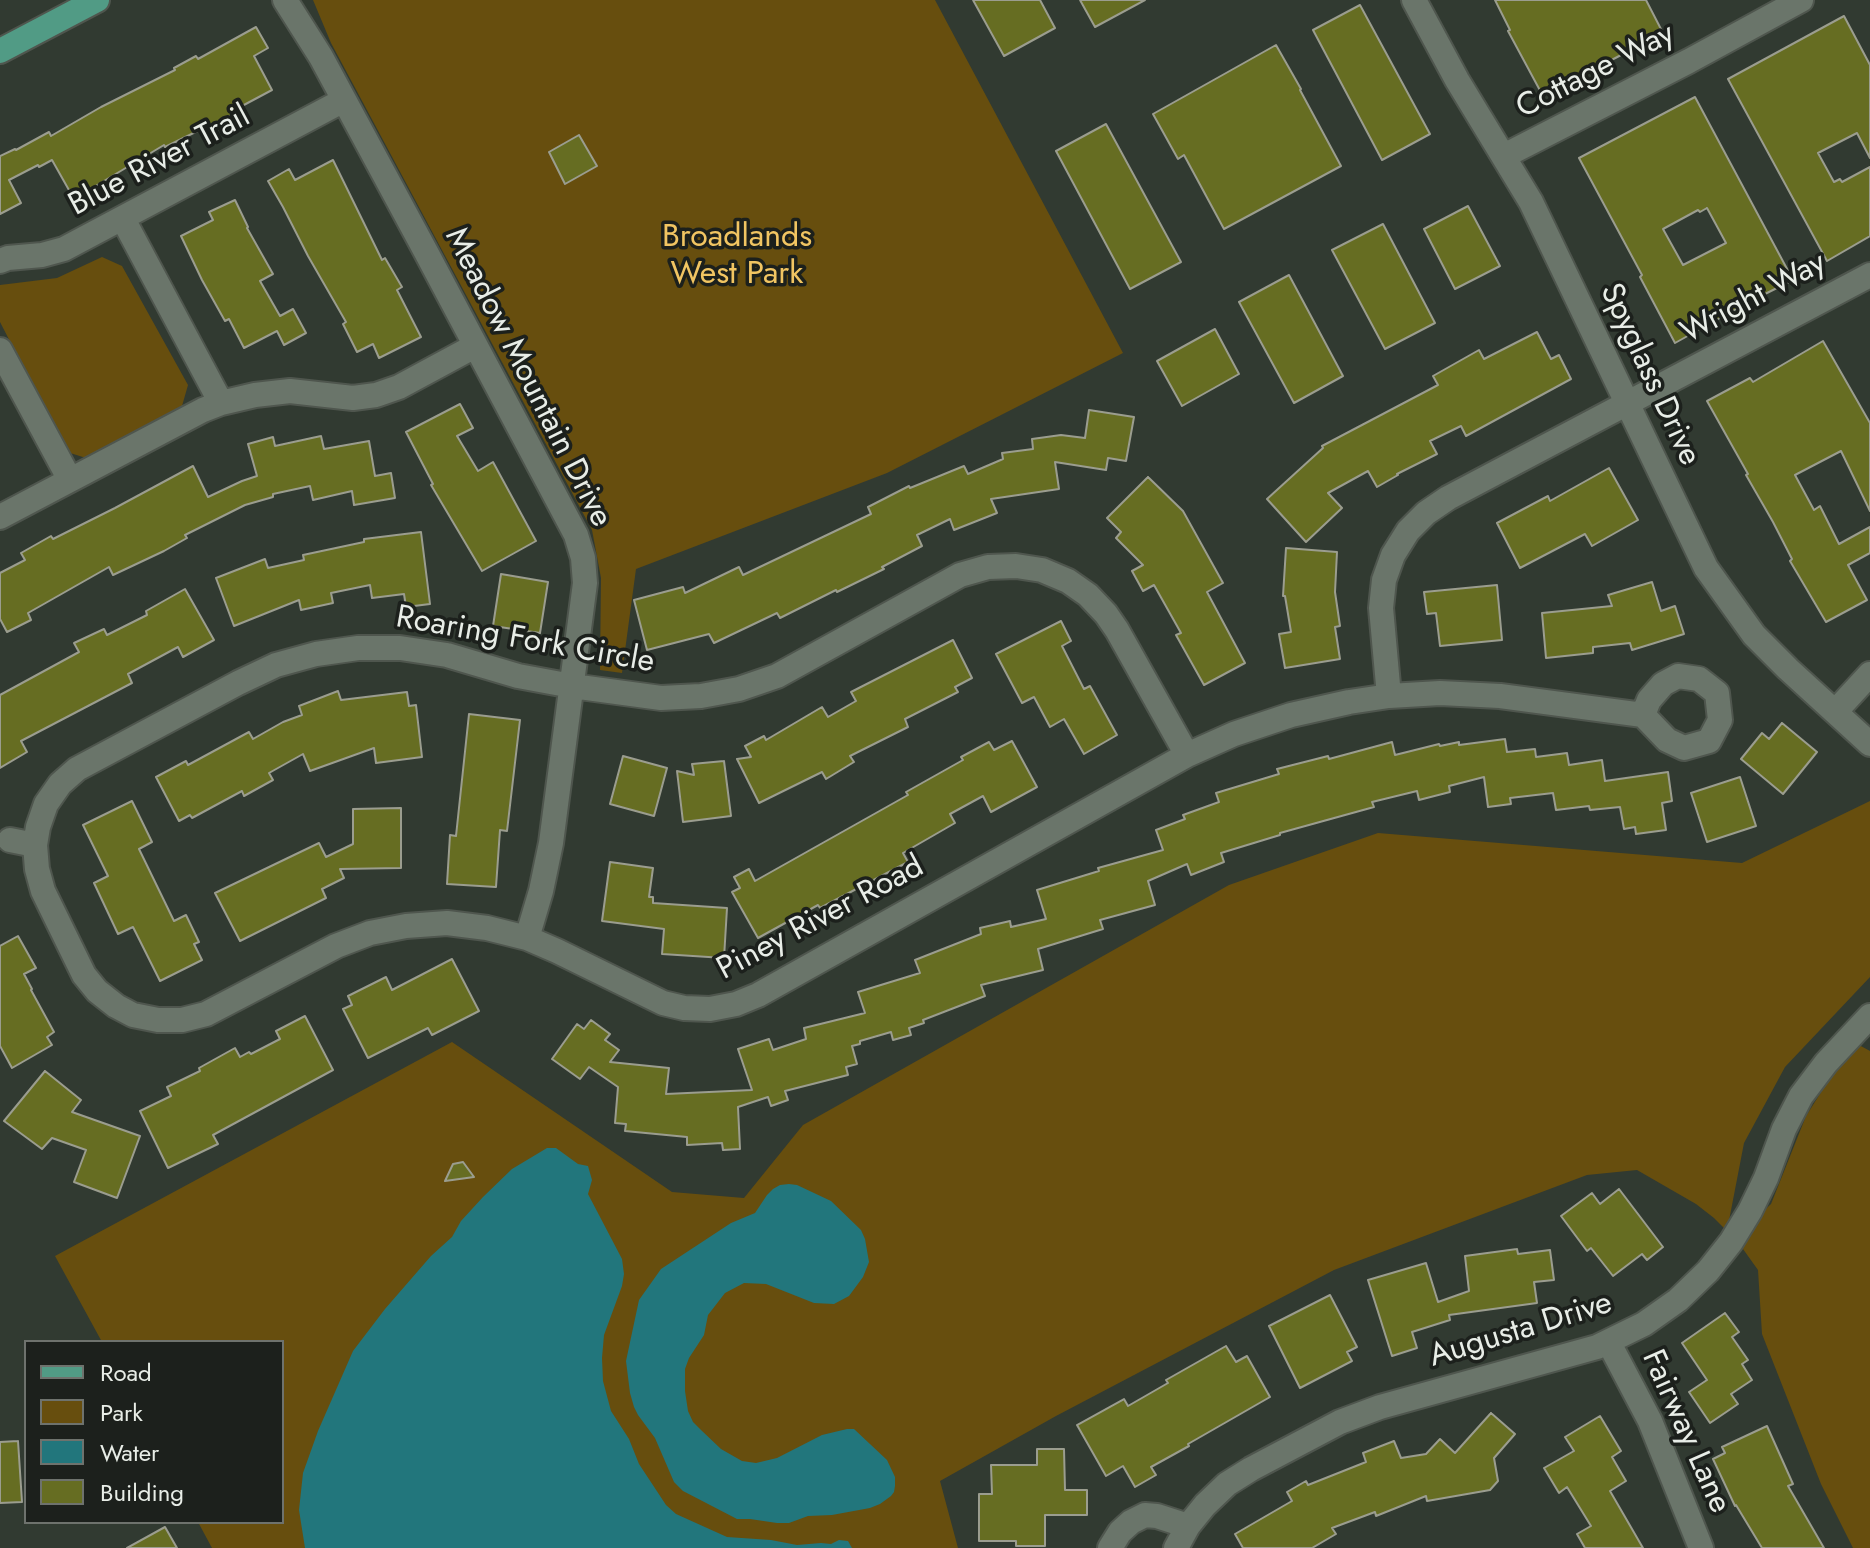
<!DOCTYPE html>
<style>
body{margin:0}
#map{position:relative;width:1870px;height:1548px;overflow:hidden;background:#313a31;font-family:Jost,sans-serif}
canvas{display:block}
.legend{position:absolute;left:24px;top:1340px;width:260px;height:184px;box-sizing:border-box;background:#1c201c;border:2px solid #6e726d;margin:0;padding:10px 14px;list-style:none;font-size:24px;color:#e8ede7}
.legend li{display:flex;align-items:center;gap:16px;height:40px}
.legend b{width:40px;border:2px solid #6e726d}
</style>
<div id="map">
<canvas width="1870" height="1548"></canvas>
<ul class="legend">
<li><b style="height:10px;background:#519b85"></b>Road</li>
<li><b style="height:22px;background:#674e0e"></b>Park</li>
<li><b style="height:22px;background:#22767c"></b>Water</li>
<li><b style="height:22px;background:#666d22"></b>Building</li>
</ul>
</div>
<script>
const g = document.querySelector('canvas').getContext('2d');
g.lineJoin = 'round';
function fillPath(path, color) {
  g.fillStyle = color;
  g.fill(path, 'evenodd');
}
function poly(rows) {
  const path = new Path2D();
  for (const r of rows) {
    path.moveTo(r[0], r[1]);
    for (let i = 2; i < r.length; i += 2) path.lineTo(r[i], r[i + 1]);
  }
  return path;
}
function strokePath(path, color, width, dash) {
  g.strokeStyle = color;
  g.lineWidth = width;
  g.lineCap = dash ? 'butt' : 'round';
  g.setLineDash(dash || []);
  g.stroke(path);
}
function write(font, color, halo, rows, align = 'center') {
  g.font = font + ' Jost,sans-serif';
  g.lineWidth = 7;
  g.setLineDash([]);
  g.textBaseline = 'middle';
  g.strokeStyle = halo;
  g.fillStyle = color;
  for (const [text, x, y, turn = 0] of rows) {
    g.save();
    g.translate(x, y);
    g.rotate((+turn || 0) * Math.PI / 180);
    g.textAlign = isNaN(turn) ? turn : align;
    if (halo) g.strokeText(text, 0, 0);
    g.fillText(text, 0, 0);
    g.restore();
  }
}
const green = poly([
 [313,0,935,0,1123,353,887,473,636,569,622,673,600,670,601,578,592,530,331,43],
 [102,257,122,266,188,385,182,406,86,458,67,452,0,322,0,285,57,278],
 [1870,801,1870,977,1785,1067,1744,1143,1727,1231,1714,1218,1696,1204,1637,1170,1587,1175,1334,1270,1056,1416,940,1481,958,1548,212,1548,198,1522,282,1522,282,1342,102,1342,55,1256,452,1042,672,1192,744,1198,803,1125,1229,885,1378,833,1742,863],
 [1859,1045,1870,1051,1870,1548,1853,1548,1821,1484,1762,1334,1758,1270,1738,1242,1753,1221,1771,1204,1806,1116,1835,1070]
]);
const water = poly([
 [547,1148,556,1148,578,1164,588,1166,592,1180,588,1194,622,1259,624,1274,622,1286,604,1335,602,1358,603,1381,611,1411,629,1439,639,1464,666,1505,676,1514,727,1537,771,1540,797,1545,821,1543,831,1544,839,1540,848,1541,852,1548,305,1548,299,1510,303,1473,318,1431,353,1351,385,1309,431,1256,452,1237,461,1221,483,1197,512,1169],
 [789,1184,797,1185,831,1201,861,1230,865,1239,869,1262,863,1277,849,1296,834,1304,814,1303,766,1284,744,1283,725,1293,708,1315,704,1335,689,1358,685,1369,685,1391,688,1411,693,1422,701,1430,721,1449,742,1461,756,1463,777,1458,822,1435,847,1429,854,1429,887,1460,895,1477,895,1486,894,1492,891,1496,880,1504,870,1508,832,1515,808,1516,789,1523,777,1523,750,1519,737,1519,683,1491,674,1482,655,1438,638,1415,634,1407,630,1393,626,1361,639,1300,661,1269,731,1223,755,1213,767,1195,773,1189,780,1185]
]);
const building = poly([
 [973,0,1040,0,1055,28,1004,56,973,0],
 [1080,0,1145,0,1095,27,1080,0],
 [1495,0,1646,0,1663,33,1543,96,1508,31,1510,30,1495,0],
 [1360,5,1430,134,1382,160,1313,30,1360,5],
 [1844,16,1870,65,1870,158,1857,133,1818,153,1834,182,1840,179,1842,182,1870,167,1870,236,1827,261,1728,79,1844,16],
 [256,27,268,48,254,56,272,90,242,106,244,109,217,123,216,122,165,147,164,145,74,199,52,160,39,167,38,165,9,180,21,203,0,214,0,156,15,149,16,150,49,132,51,136,101,107,175,70,174,68,196,56,198,59,256,27],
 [1276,45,1301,89,1300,90,1341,166,1224,229,1184,155,1178,159,1153,114,1276,45],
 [1695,97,1793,280,1747,303,1675,343,1640,277,1642,275,1579,158,1695,97],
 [1707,208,1726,243,1683,265,1663,229,1698,210,1700,212,1707,208],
 [1106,124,1181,262,1130,289,1056,151,1106,124],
 [579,135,597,166,565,184,549,152,579,135],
 [333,160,382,260,385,258,402,287,397,290,421,337,379,358,373,344,357,352,343,324,346,322,308,256,283,207,268,181,289,169,295,180,333,160],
 [235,200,248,227,247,228,273,274,260,281,280,316,293,309,306,333,284,345,277,331,244,348,229,319,225,321,202,280,181,236,213,220,209,212,235,200],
 [1468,206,1500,266,1455,289,1424,229,1468,206],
 [1383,224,1435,323,1385,349,1332,250,1383,224],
 [1289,275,1343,376,1294,403,1239,302,1289,275],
 [1215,329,1239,374,1182,406,1157,361,1215,329],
 [1537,332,1551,359,1559,355,1571,379,1466,436,1461,426,1430,441,1437,454,1397,474,1398,475,1377,487,1368,471,1328,493,1342,508,1306,542,1267,499,1323,448,1322,446,1438,385,1433,376,1479,350,1484,359,1537,332],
 [1823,341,1870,423,1870,511,1841,451,1795,475,1814,510,1820,506,1839,544,1870,527,1870,553,1848,565,1867,600,1826,622,1790,561,1792,559,1773,522,1746,475,1748,474,1707,401,1750,378,1753,382,1823,341],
 [460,404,473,428,457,436,478,471,493,462,536,541,482,571,431,485,433,484,406,432,460,404],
 [1089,410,1134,417,1126,461,1108,458,1106,470,1055,462,1059,489,991,499,997,513,954,530,950,519,917,535,922,546,882,567,884,569,837,592,836,590,780,618,777,613,714,643,709,634,647,650,634,600,683,587,685,593,739,567,743,575,871,514,868,507,909,486,910,488,964,466,968,474,1003,459,1002,453,1033,449,1032,439,1061,435,1085,438,1089,410],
 [321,436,324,449,369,441,375,476,391,473,395,498,354,505,352,491,313,500,310,486,273,494,273,497,245,505,185,535,187,538,164,551,113,575,109,567,28,613,31,620,7,632,0,619,0,573,25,560,21,553,51,536,53,539,115,508,193,466,208,497,242,481,257,476,248,444,273,437,275,446,321,436],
 [1609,468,1638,520,1592,546,1585,534,1520,568,1497,523,1548,496,1550,501,1609,468],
 [1148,477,1183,511,1223,583,1207,592,1245,663,1204,685,1176,635,1181,633,1154,585,1143,591,1132,571,1143,565,1116,538,1121,532,1107,518,1148,477],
 [421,532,430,604,406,607,404,594,372,598,370,585,331,593,333,603,301,610,299,600,234,626,216,578,265,559,268,568,304,560,303,555,364,542,364,539,421,532],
 [1286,548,1337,552,1335,592,1340,626,1335,627,1340,659,1285,668,1279,634,1291,632,1285,596,1283,596,1286,548],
 [501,574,548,582,540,633,493,626,501,574],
 [1652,582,1661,611,1675,606,1684,634,1632,650,1630,643,1593,647,1593,653,1546,658,1542,613,1612,606,1608,595,1652,582],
 [1497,585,1502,640,1440,646,1436,613,1427,614,1424,592,1497,585],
 [185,589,214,640,183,657,178,647,128,674,132,683,21,741,27,752,0,768,0,695,79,652,74,643,104,629,107,635,147,615,146,611,185,589],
 [1061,621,1071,641,1062,646,1084,689,1090,686,1117,735,1084,754,1064,719,1050,727,1034,697,1022,703,996,654,1061,621],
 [953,640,972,678,955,687,958,692,905,719,908,727,850,756,854,762,826,779,822,772,759,803,737,759,751,757,745,746,764,736,766,740,822,707,828,717,856,701,851,692,953,640],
 [338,691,341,700,407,692,409,706,416,705,422,757,376,763,374,748,310,771,303,754,269,773,273,780,244,796,242,791,192,818,190,815,179,821,156,777,186,761,188,765,249,732,253,739,283,722,302,715,299,706,338,691],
 [469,714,520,720,507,831,500,830,496,887,447,884,450,835,456,836,469,714],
 [1782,723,1817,752,1783,794,1741,759,1762,733,1769,739,1782,723],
 [1505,739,1507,752,1535,749,1536,757,1567,753,1569,765,1602,760,1605,781,1668,772,1672,801,1662,803,1666,830,1636,834,1635,827,1624,829,1620,807,1590,810,1589,806,1556,810,1553,793,1510,798,1511,804,1488,807,1484,777,1449,786,1450,792,1419,800,1417,791,1372,802,1374,807,1280,833,1280,835,1221,853,1224,862,1191,875,1187,864,1148,881,1155,905,1100,920,1103,929,1038,949,1043,970,981,985,985,996,923,1020,924,1023,909,1028,911,1035,893,1040,891,1032,860,1041,860,1044,852,1046,857,1064,846,1067,848,1075,785,1091,788,1100,771,1106,768,1097,738,1107,740,1149,723,1150,722,1143,687,1145,687,1137,625,1131,626,1124,615,1123,618,1087,589,1067,580,1079,552,1059,577,1024,584,1029,591,1020,610,1034,605,1040,619,1050,610,1062,669,1068,666,1094,752,1090,738,1049,769,1039,773,1050,806,1039,804,1028,865,1013,858,992,920,973,915,960,981,934,980,928,1010,921,1011,927,1046,919,1037,890,1099,871,1098,868,1163,850,1156,830,1185,819,1183,815,1219,802,1216,793,1279,774,1277,769,1328,756,1329,759,1392,742,1395,755,1439,744,1440,746,1459,742,1459,745,1505,739],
 [1012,741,1037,787,991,812,983,796,950,814,955,823,903,853,908,862,820,908,818,905,758,938,732,892,740,888,734,877,749,869,755,881,908,795,906,792,963,760,961,757,989,742,994,750,1012,741],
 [623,756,667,768,654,816,610,804,623,756],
 [724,761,731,816,683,822,677,771,694,775,692,764,724,761],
 [1740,777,1756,826,1707,842,1691,793,1740,777],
 [132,801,152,842,139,849,174,921,186,915,199,942,194,944,202,960,160,981,133,927,118,934,94,883,108,876,83,825,132,801],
 [401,808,401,868,340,869,344,878,322,889,326,898,240,941,215,893,319,843,326,857,353,844,353,809,401,808],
 [610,862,653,868,649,897,653,897,653,903,727,908,724,958,662,954,664,929,602,921,610,862],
 [18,936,36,968,24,974,32,989,31,990,54,1032,47,1037,52,1045,12,1068,0,1046,0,946,18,936],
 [452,959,479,1011,432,1035,428,1028,368,1058,343,1009,352,1005,348,996,386,977,392,990,452,959],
 [305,1016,333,1070,213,1135,218,1144,168,1168,140,1111,171,1096,167,1087,200,1071,199,1068,235,1048,240,1057,249,1052,251,1054,280,1039,276,1031,305,1016],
 [45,1071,81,1100,72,1112,140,1136,117,1198,74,1182,86,1150,52,1138,42,1149,4,1121,45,1071],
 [463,1162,474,1177,445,1181,453,1164,463,1162],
 [1619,1189,1663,1247,1647,1260,1642,1254,1613,1276,1591,1248,1587,1251,1561,1216,1592,1193,1600,1204,1619,1189],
 [1517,1249,1518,1254,1550,1250,1554,1280,1534,1282,1537,1303,1449,1315,1450,1320,1412,1332,1417,1348,1392,1356,1368,1280,1426,1263,1438,1302,1469,1291,1465,1256,1517,1249],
 [1330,1295,1357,1347,1347,1352,1352,1361,1300,1388,1269,1326,1330,1295],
 [1725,1313,1739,1332,1732,1337,1748,1360,1742,1364,1752,1380,1731,1394,1738,1404,1710,1423,1689,1392,1707,1380,1682,1343,1725,1313],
 [1226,1346,1236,1362,1247,1356,1270,1397,1188,1444,1189,1446,1151,1467,1156,1475,1135,1487,1123,1466,1106,1476,1077,1425,1124,1399,1128,1406,1168,1383,1166,1380,1226,1346],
 [1491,1413,1515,1434,1494,1458,1498,1481,1490,1490,1427,1501,1426,1496,1376,1516,1375,1512,1332,1528,1336,1534,1312,1548,1243,1548,1235,1534,1292,1501,1287,1492,1306,1481,1308,1485,1366,1462,1363,1453,1394,1441,1401,1458,1426,1454,1440,1439,1455,1453,1491,1413],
 [1600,1416,1621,1451,1612,1457,1626,1481,1610,1491,1643,1548,1585,1548,1577,1534,1591,1526,1567,1487,1559,1493,1544,1468,1574,1451,1565,1437,1600,1416],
 [1767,1426,1793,1484,1788,1486,1824,1548,1762,1548,1736,1505,1735,1506,1713,1459,1725,1453,1722,1447,1767,1426],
 [18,1441,22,1502,0,1503,0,1442,18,1441],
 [1037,1449,1064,1449,1065,1490,1087,1490,1087,1515,1045,1515,1045,1546,1016,1546,1016,1541,979,1541,979,1494,992,1494,991,1465,1037,1465,1037,1449],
 [165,1527,177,1548,127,1548,165,1527]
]);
const minor = poly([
 [285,0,321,57,426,252,576,535,583,558,585,583,551,843,541,891,527,938],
 [1414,0,1457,80,1531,202,1706,568,1754,635,1788,669,1870,744],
 [1504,156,1689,61,1801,0],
 [123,219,221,403],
 [0,261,8,258,42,255,64,249,344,100],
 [0,350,70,480],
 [0,517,203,410,221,403,255,395,290,391,353,398,376,395,399,387,475,346],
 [1389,696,1381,608,1384,580,1393,555,1408,531,1426,513,1448,498,1870,275],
 [1835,712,1870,674],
 [1187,755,1117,630,1106,614,1088,595,1068,581,1042,570,1016,566,988,567,960,575,777,676,739,689,701,696,661,698,572,686,518,676,447,655,400,648,358,648,316,654,276,665,238,683,77,769,60,784,46,804,38,827,35,845,37,869,43,891,84,975,97,991,116,1006,133,1015,158,1020,182,1020,206,1014,336,946,370,933,406,926,447,923,487,928,527,938,557,951,663,1003,684,1008,710,1009,736,1004,758,995,1187,755,1234,734,1291,715,1349,702,1389,696,1440,693,1500,696,1643,715,1667,740,1684,748,1709,741,1720,720,1717,693,1699,679,1678,676,1663,684,1649,700,1643,715],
 [10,840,35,845],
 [1609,1343,1650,1421,1701,1548],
 [1110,1548,1120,1532,1131,1522,1145,1515,1157,1516,1188,1526],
 [1176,1548,1188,1526,1205,1505,1227,1484,1251,1469,1340,1422,1380,1407,1597,1347,1644,1324,1678,1300,1708,1271,1731,1242,1750,1211,1766,1178,1784,1129,1801,1096,1826,1063,1870,1016]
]);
const major = poly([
 [0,51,97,0]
]);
const streetNames = [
 ["Cottage Way",1596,72,-27],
 ["Blue River Trail",160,162,-28],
 ["Wright Way",1754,299,-28],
 ["Spyglass Drive",1649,375,65],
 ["Meadow Mountain Drive",527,378,63],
 ["Roaring Fork Circle",525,641,10],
 ["Piney River Road",821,919,-28],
 ["Augusta Drive",1521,1331,-17],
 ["Fairway Lane",1685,1432,66]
];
const parkNames = [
 ["Broadlands",737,238],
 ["West Park",737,275]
];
fillPath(green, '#674e0e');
fillPath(water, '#22767c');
fillPath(building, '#666d22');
strokePath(building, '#9b9d8f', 2);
strokePath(minor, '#4f564e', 28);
strokePath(major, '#4f564e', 28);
strokePath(minor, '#6a756a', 24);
strokePath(major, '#519b85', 24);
write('32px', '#e8ede7', '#1c201c', streetNames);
write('32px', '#f1c562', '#1c201c', parkNames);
</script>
